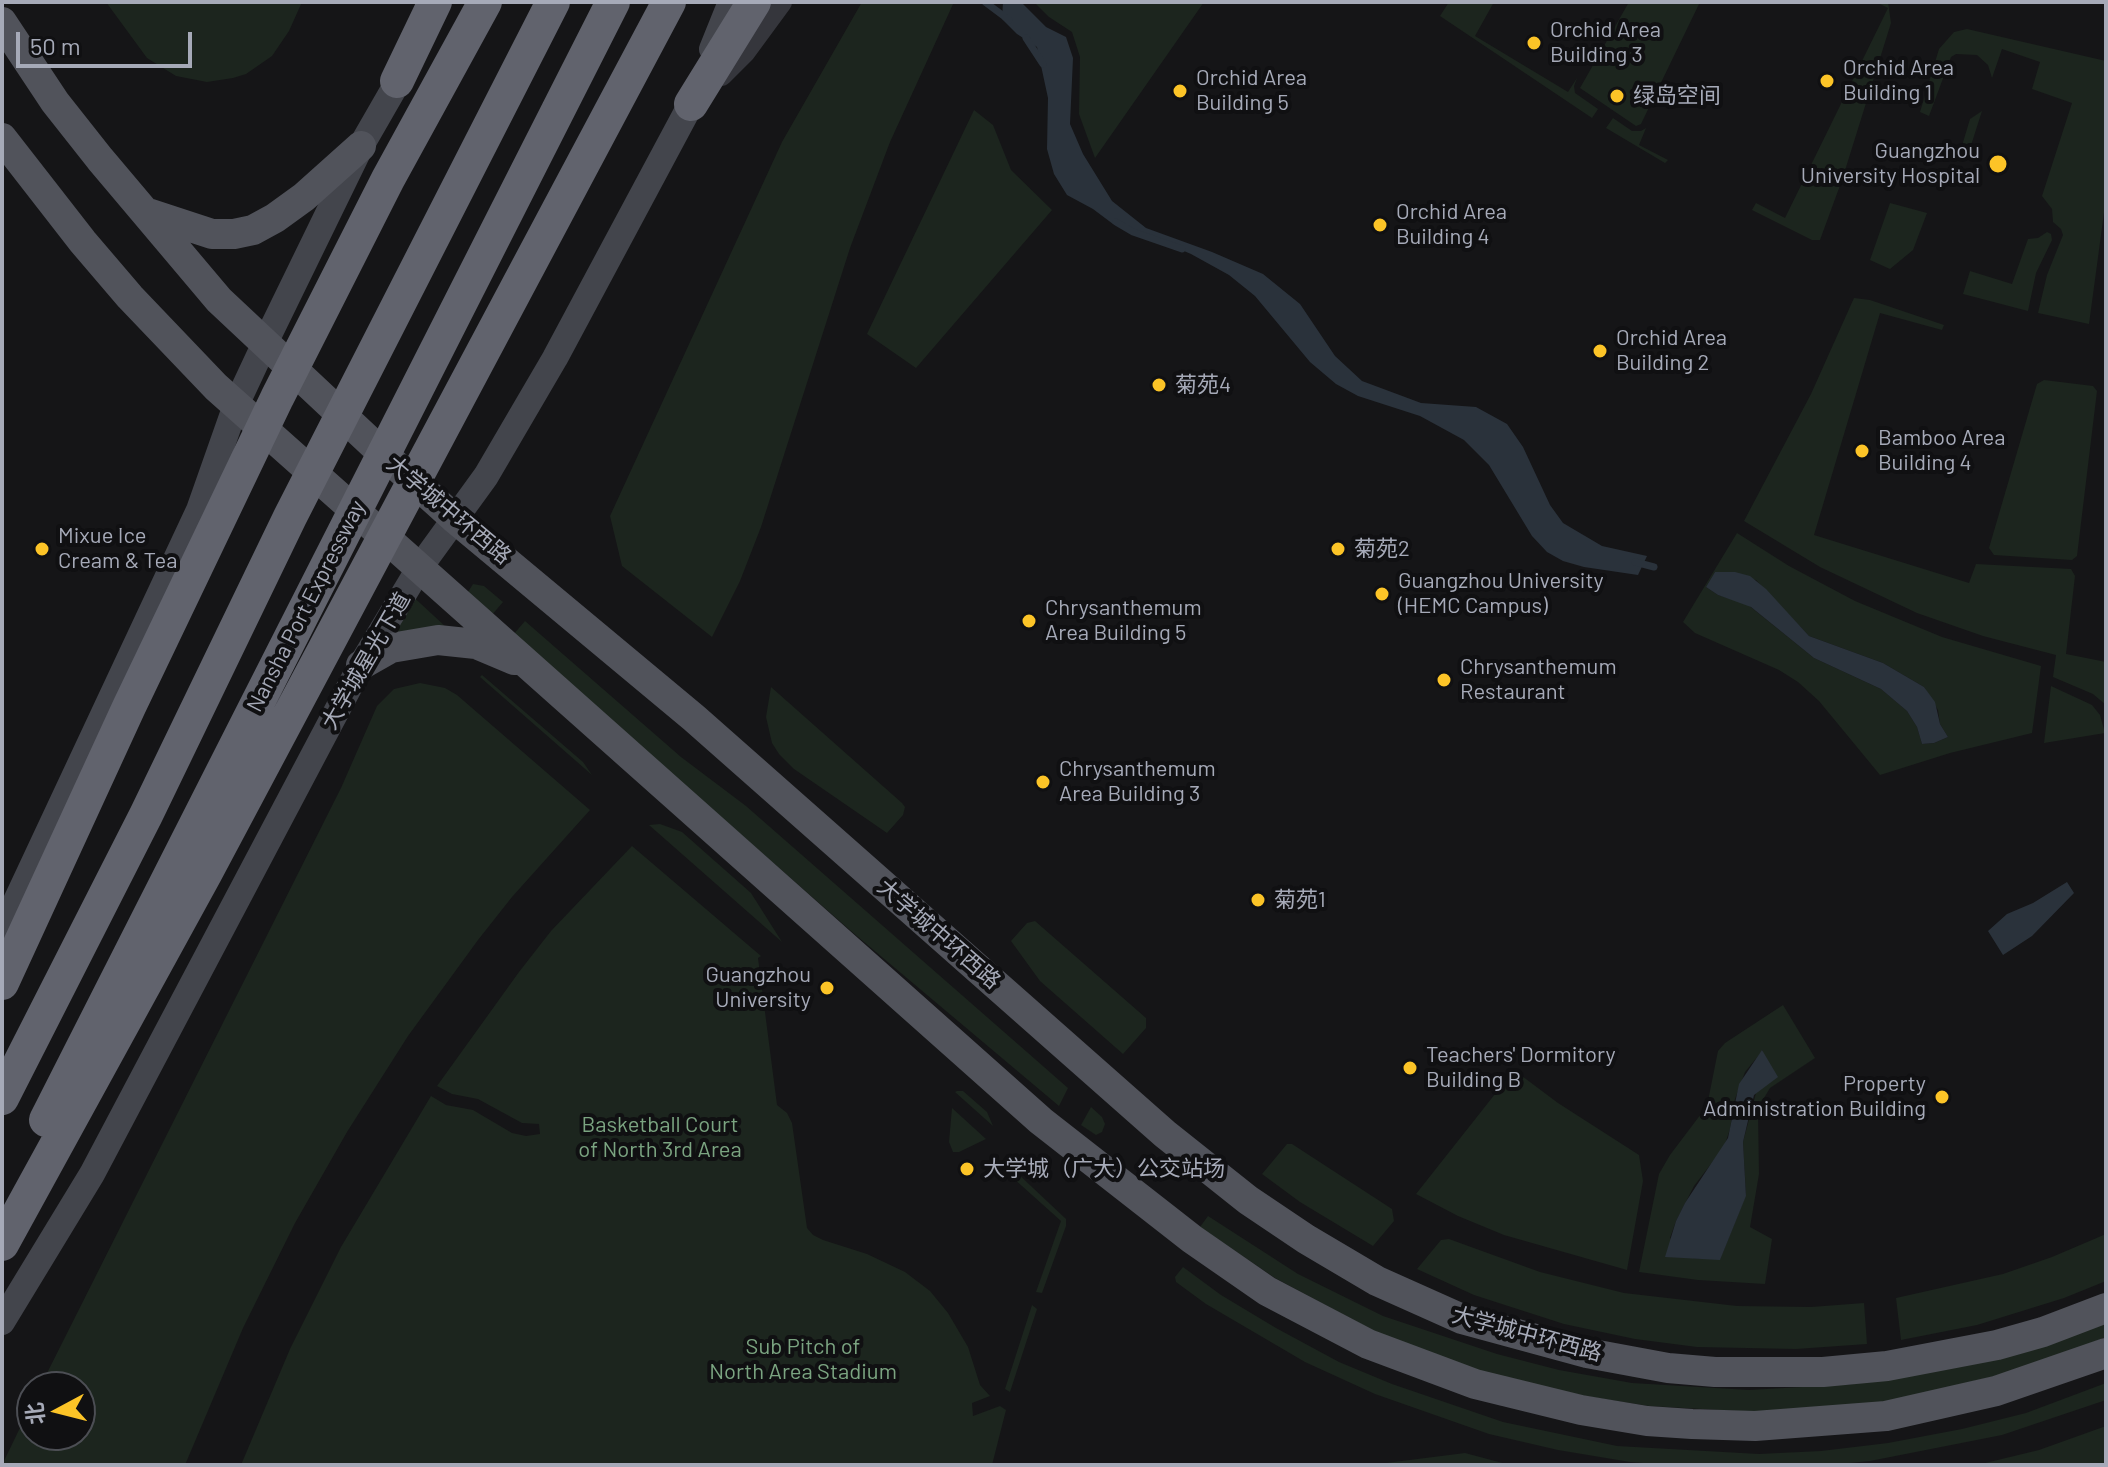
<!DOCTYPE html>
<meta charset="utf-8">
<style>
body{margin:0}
#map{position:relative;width:2108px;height:1467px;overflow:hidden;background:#151517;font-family:Barlow,"Noto Sans SC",sans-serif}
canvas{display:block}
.frame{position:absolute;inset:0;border:4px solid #a6aab8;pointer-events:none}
.north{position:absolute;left:16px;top:1371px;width:80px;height:80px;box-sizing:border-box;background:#101012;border:2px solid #4c4e54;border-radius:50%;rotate:263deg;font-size:22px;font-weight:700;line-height:32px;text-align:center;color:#a6aab8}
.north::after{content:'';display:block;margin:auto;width:28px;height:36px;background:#fcc427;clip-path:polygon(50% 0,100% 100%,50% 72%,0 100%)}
.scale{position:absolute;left:16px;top:32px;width:176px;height:36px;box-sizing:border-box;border:4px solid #a6aab8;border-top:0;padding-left:10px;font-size:24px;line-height:28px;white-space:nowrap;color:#a6aab8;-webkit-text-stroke:6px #101012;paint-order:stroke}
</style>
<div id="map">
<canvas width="2108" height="1467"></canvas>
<div class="frame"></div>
<div class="north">北</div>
<div class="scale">50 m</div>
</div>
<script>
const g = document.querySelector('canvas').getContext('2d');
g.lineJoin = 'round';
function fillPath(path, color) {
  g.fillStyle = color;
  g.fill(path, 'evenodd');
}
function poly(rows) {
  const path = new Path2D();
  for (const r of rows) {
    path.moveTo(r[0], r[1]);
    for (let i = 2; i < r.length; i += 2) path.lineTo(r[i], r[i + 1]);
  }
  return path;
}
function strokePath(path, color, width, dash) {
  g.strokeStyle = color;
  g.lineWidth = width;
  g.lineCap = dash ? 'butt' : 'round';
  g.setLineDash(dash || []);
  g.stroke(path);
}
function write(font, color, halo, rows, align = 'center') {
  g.font = font + ' Barlow,"Noto Sans SC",sans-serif';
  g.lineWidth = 8;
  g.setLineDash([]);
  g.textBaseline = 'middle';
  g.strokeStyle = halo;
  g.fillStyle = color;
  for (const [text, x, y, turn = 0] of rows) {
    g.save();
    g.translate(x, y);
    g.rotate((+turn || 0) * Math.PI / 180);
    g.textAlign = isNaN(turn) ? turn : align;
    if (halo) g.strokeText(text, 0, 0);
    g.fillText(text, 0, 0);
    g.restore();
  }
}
const green = poly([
 [106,2,302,2,289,31,272,56,246,74,233,78,207,82,176,76,147,58],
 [862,2,954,2,890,142,850,248,761,527,740,581,712,637,622,566,610,516,782,142],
 [1034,2,1204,2,1095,158,1079,114,1080,57,1072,32,1049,17],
 [1449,2,1494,2,1475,36,1568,92,1577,78,1574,86,1575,93,1598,109,1592,118,1440,16],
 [1629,2,1700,2,1641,124,1636,126,1580,88],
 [1876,2,1888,2,1891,23,1842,180,1820,240,1812,240,1752,210,1756,203,1785,218,1888,8],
 [1967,29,2106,61,2106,198,2089,324,2038,313,2047,275,2063,235,2061,229,2053,222,2052,209,2042,196,2072,103,2032,89,2040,62,2002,49,1992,78,1988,65,1977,55,1956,54,1951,57,1929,116,1920,112,1939,49,1954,32],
 [974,110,993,125,1011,170,1052,210,916,368,867,334],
 [1982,111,1966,161,1958,159,1970,119],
 [1613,118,1632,131,1641,131,1646,128,1639,145,1668,160,1665,163,1606,128],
 [1890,203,1927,213,1913,250,1890,269,1870,260],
 [2047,232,2051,234,2052,240,2036,273,2028,311,1963,294,1970,271,2012,284,2028,239,2038,238],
 [1854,298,1870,300,1944,325,1942,330,1880,313,1814,535,1969,583,1976,564,2071,569,2075,576,2066,654,2106,662,2106,705,2093,694,2053,677,2056,655,1983,636,1917,613,1820,567,1744,521,1811,394],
 [2044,380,2093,386,2097,391,2077,556,2072,560,1994,555,1989,548,2037,384],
 [1737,533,1789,566,1855,601,1942,637,2041,666,2032,733,1950,753,1880,775,1819,701,1798,682,1779,670,1695,633,1683,622],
 [1715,572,1756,580,1809,636,1883,663,1924,687,1938,710,1940,724,1948,737,1934,743,1922,744,1917,727,1907,711,1881,689,1814,658,1747,604,1718,595,1706,587],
 [473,584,484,586,503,602,491,616,468,592],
 [407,591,446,627,380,643],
 [525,621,681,757,746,806,1068,1088,1059,1106,851,931,513,635],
 [482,675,583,762,592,775,480,677],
 [420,683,445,688,457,695,590,810,512,897,478,940,408,1036,347,1132,295,1223,243,1328,185,1465,2,1465,32,1403,32,1435,80,1435,80,1387,40,1387,341,788,377,706,394,689],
 [2051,686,2092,705,2100,715,2105,733,2044,743],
 [771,687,902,803,905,807,903,815,887,833,794,769,779,754,772,743,766,717],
 [660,824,682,832,751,893,782,942,649,825],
 [632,846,761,956,758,958,777,1105,787,1113,792,1123,807,1228,813,1235,823,1240,867,1254,905,1272,930,1291,948,1313,968,1347,980,1385,990,1396,972,1403,973,1416,1000,1406,1006,1410,992,1465,241,1465,290,1349,341,1247,431,1096,446,1105,473,1110,512,1133,526,1136,540,1134,539,1124,522,1123,478,1099,452,1094,437,1086,519,972,551,931],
 [1035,921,1146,1018,1146,1028,1123,1054,1040,981,1011,941,1027,923],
 [1783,1005,1815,1058,1770,1088,1761,1103,1758,1112,1759,1174,1750,1227,1772,1239,1765,1284,1698,1280,1639,1272,1659,1174,1670,1155,1707,1106,1718,1051,1725,1043],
 [1763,1050,1756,1093,1743,1142,1746,1195,1720,1259,1692,1258,1670,1238,1676,1221,1694,1186,1724,1147,1730,1129,1735,1099,1745,1072],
 [1514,1070,1558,1103,1639,1155,1643,1181,1627,1270,1504,1235,1458,1216,1416,1194],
 [957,1091,963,1091,987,1112,993,1126,955,1092],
 [1091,1107,1102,1117,1105,1124,1102,1132,1096,1135,1081,1125],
 [952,1108,986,1139,959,1152,953,1152,949,1142],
 [1287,1144,1292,1144,1392,1209,1394,1221,1373,1246,1300,1202,1262,1174],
 [1008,1168,1015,1171,1066,1219,1066,1226,1042,1293,1036,1292,1061,1221,1003,1169],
 [1208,1216,1298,1274,1383,1316,1497,1354,1559,1370,1632,1383,1749,1390,1854,1384,2106,1314,2106,1337,2061,1355,1992,1377,1884,1402,1755,1412,1649,1406,1584,1396,1479,1371,1374,1331,1275,1278,1200,1227],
 [2106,1234,2106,1281,2064,1298,1977,1325,1901,1340,1896,1298,2003,1274,2052,1257],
 [1449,1239,1540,1272,1624,1293,1737,1306,1811,1307,1864,1303,1867,1344,1796,1349,1697,1347,1635,1339,1564,1324,1474,1295,1417,1269,1441,1240],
 [1183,1267,1221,1295,1276,1328,1339,1362,1392,1384,1503,1422,1617,1446,1759,1454,1821,1451,1888,1443,1962,1429,2026,1413,2106,1383,2106,1400,2002,1435,1870,1461,1829,1465,1668,1465,1630,1462,1558,1450,1489,1434,1375,1394,1305,1362,1206,1304,1176,1282,1175,1277],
 [1032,1305,1037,1309,1010,1392,1005,1389],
 [2106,1426,2106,1465,1977,1465,2039,1450],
 [1465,1453,1510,1465,1370,1465]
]);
const water = poly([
 [1003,2,1021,2,1046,27,1066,37,1073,58,1070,124,1083,154,1112,201,1146,228,1212,252,1263,274,1300,304,1335,356,1362,381,1421,403,1476,407,1507,424,1523,447,1550,505,1563,523,1602,546,1647,556,1638,575,1584,567,1563,561,1547,552,1532,536,1489,465,1464,440,1420,416,1358,396,1336,384,1310,362,1255,296,1229,275,1191,254,1135,230,1113,224,1093,209,1067,195,1054,174,1047,149,1048,98,1037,47,1017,34,1002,19],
 [1715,572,1735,572,1750,576,1766,589,1809,636,1883,663,1924,687,1935,702,1940,724,1948,737,1934,743,1922,744,1917,727,1907,711,1881,689,1814,658,1751,607,1718,595,1706,587],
 [2067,882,2074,893,2032,936,2003,955,1988,931,2007,914,2033,903],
 [1762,1050,1778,1077,1754,1095,1743,1142,1746,1196,1720,1260,1665,1257,1676,1221,1685,1203,1728,1138,1739,1084]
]);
const stream = poly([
 [985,2,1009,20],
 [1026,38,1043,64],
 [1116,222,1133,232,1182,249],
 [1635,562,1654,567]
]);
const tertiary = poly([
 [721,74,744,51,780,2]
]);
const secondary = poly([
 [712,49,731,2],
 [2,931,199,510,236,405,265,343,361,146,407,66],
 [2,1322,92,1174,361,665,420,567,486,476,555,358,691,104,698,86]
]);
const primary = poly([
 [2,22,55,102,100,159,219,300,380,451,454,518,694,718,1165,1134,1248,1200,1306,1239,1377,1281,1462,1319,1587,1353,1668,1368,1715,1372,1823,1372,1887,1366,1997,1345,2043,1332,2106,1308],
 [2,138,83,242,130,297,216,387,1041,1121,1192,1239,1267,1291,1368,1344,1475,1384,1581,1410,1647,1421,1692,1424,1755,1426,1886,1416,1996,1391,2106,1353],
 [148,213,212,234,234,234,253,230,275,218,304,197,361,146],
 [361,665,391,648,438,640,476,644,514,660]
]);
const motorway = poly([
 [397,81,435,2],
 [691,104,754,2],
 [2,983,129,707,277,398,388,179,485,2],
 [2,1098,146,815,290,517,553,2],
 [46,1120,613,2],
 [2,1244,205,874,669,2]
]);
const markers = [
 [1534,43,8,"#fcc427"],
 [1827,81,8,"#fcc427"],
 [1180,91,8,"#fcc427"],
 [1617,96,8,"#fcc427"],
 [1998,164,10,"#fcc427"],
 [1380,225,8,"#fcc427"],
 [1600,351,8,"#fcc427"],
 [1159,385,8,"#fcc427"],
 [1862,451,8,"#fcc427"],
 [42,549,8,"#fcc427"],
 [1338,549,8,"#fcc427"],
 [1382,594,8,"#fcc427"],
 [1029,621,8,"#fcc427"],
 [1444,680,8,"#fcc427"],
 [1043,782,8,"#fcc427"],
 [1258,900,8,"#fcc427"],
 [827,988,8,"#fcc427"],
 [1410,1068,8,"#fcc427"],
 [1942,1097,8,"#fcc427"],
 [967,1169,8,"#fcc427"]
];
const poiNames = [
 ["Orchid Area",1550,30],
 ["Building 3",1550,55],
 ["Orchid Area",1843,68],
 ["Building 1",1843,93],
 ["Orchid Area",1196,78],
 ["Building 5",1196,103],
 ["绿岛空间",1633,96],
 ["Guangzhou",1980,151,"right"],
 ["University Hospital",1980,176,"right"],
 ["Orchid Area",1396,212],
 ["Building 4",1396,237],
 ["Orchid Area",1616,338],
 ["Building 2",1616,363],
 ["菊苑4",1175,385],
 ["Bamboo Area",1878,438],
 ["Building 4",1878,463],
 ["Mixue Ice",58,536],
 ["Cream & Tea",58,561],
 ["菊苑2",1354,549],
 ["Guangzhou University",1398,581],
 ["(HEMC Campus)",1398,606],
 ["Chrysanthemum",1045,608],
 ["Area Building 5",1045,633],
 ["Chrysanthemum",1460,667],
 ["Restaurant",1460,692],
 ["Chrysanthemum",1059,769],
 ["Area Building 3",1059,794],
 ["菊苑1",1274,900],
 ["Guangzhou",811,975,"right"],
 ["University",811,1000,"right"],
 ["Teachers' Dormitory",1426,1055],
 ["Building B",1426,1080],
 ["Property",1926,1084,"right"],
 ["Administration Building",1926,1109,"right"],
 ["大学城（广大）公交站场",983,1169]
];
const streetNames = [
 ["大学城中环西路",449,510,40],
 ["Nansha Port Expressway",306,606,-63],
 ["大学城星光下道",366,661,-60],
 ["大学城中环西路",939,934,41],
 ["大学城中环西路",1527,1334,15]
];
const parkNames = [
 ["Basketball Court",660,1125],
 ["of North 3rd Area",660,1150],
 ["Sub Pitch of",803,1347],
 ["North Area Stadium",803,1372]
];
fillPath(green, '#1c251e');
fillPath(water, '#2a323b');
strokePath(stream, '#2a323b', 7);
strokePath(tertiary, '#35363c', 24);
strokePath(secondary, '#43454c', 26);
strokePath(primary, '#51535b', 30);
strokePath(motorway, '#61636d', 34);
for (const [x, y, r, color] of markers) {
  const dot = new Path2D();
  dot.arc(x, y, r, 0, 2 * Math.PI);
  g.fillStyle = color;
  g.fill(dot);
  strokePath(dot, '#101012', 3);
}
write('22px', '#a6aab8', '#101012', poiNames, 'left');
write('22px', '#a6aab8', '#101012', streetNames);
write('22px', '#7ba481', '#101012', parkNames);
</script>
